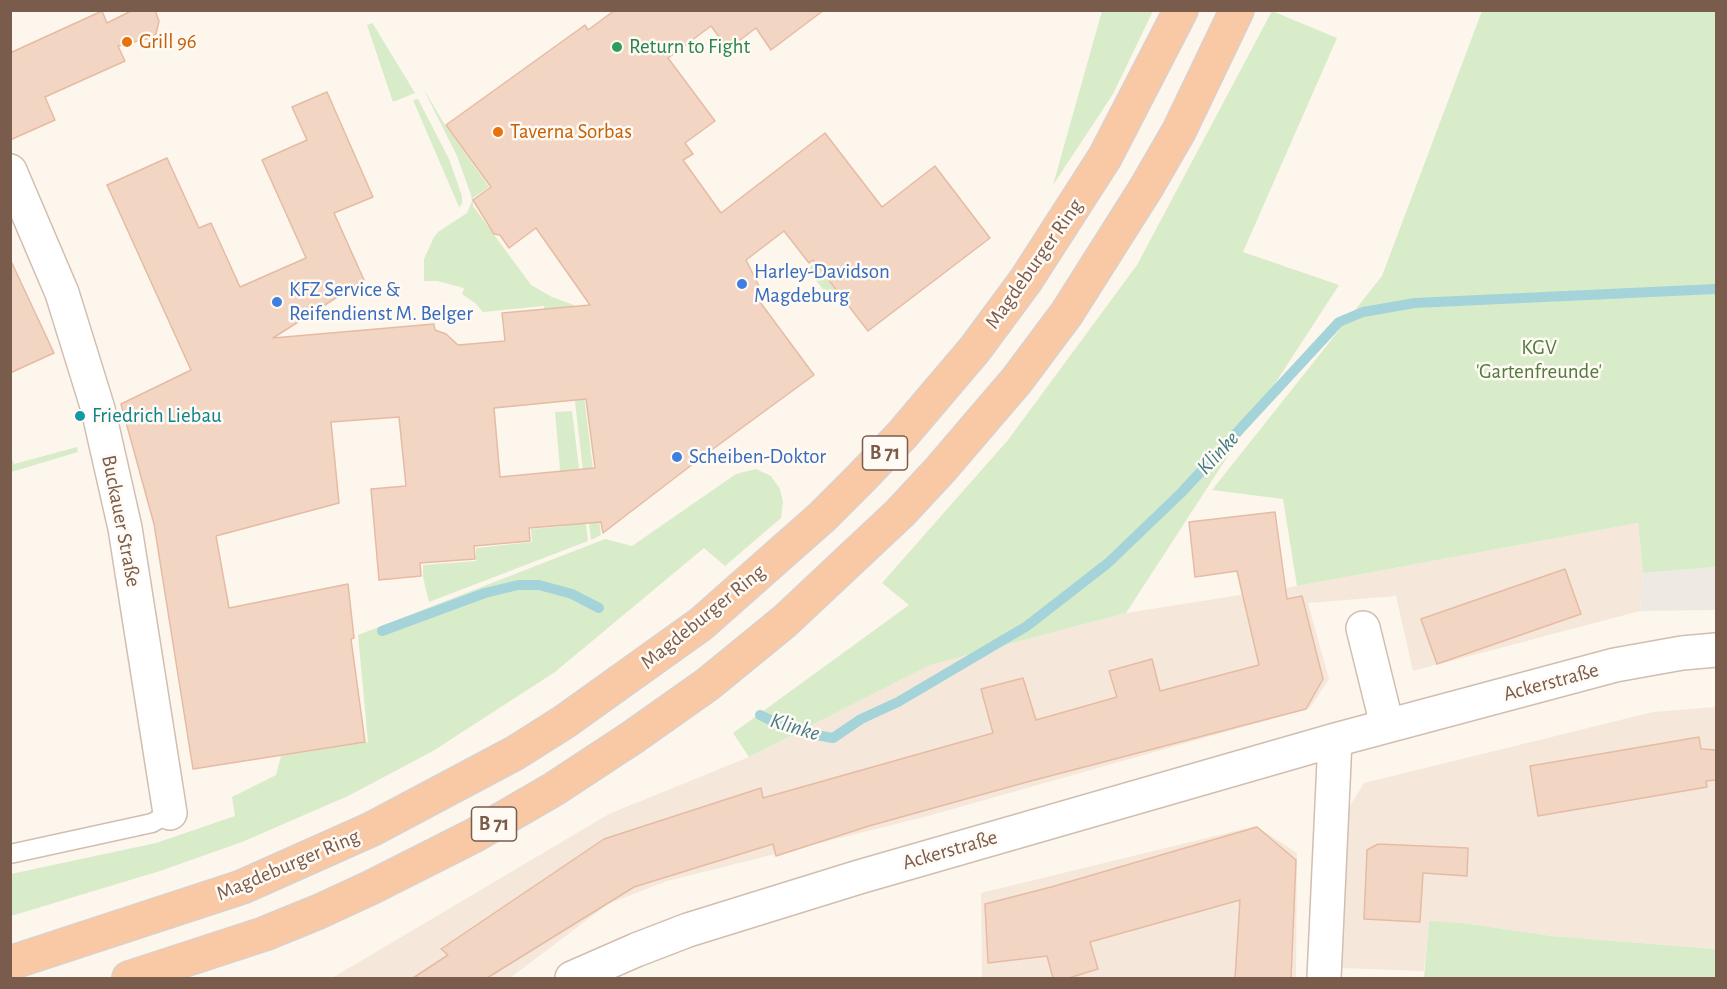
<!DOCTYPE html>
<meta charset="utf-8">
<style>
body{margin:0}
#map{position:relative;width:1727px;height:989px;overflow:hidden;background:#fdf6ec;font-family:"Alegreya Sans",sans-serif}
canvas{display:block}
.frame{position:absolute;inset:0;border:12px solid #7a5c4d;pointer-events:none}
</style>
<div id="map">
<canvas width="1727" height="989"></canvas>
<div class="frame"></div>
</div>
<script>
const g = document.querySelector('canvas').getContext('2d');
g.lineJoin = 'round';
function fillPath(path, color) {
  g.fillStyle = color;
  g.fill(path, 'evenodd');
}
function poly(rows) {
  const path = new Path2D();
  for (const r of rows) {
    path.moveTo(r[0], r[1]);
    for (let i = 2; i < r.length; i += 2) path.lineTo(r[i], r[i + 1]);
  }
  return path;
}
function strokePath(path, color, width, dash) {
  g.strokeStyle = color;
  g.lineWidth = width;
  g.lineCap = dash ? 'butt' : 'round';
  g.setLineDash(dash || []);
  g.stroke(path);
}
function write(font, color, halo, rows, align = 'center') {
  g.font = font + ' "Alegreya Sans",sans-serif';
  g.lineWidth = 5;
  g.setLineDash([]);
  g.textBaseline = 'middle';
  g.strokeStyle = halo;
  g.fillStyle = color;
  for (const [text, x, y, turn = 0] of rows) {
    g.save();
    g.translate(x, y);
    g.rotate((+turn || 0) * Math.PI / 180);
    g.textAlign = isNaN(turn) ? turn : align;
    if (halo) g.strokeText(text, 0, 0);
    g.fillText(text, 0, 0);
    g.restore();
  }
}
const residential = poly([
 [1638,523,1643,573,1640,611,1413,671,1396,596,1308,603,1329,679,1310,708,928,816,667,881,608,904,510,978,332,978,609,814,749,757,930,665,1126,613,1297,586],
 [1716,707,1716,949,1552,936,1463,923,1429,922,1424,971,1339,968,1349,807,1364,783,1653,712],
 [1256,826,1297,853,1296,978,982,978,981,893]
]);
const industrial = poly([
 [1716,567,1716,610,1640,611,1643,573]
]);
const green = poly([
 [1102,11,1153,11,1113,94,1053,185],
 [1272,11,1337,38,1243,252,1339,285,1126,613,930,665,749,757,733,733,909,605,882,583,1008,440,1137,265],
 [1482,11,1716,11,1716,567,1643,573,1638,523,1297,586,1283,499,1212,490,1382,276],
 [373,23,373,24,415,93,393,102,367,25],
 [423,88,445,125,489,187,473,198,473,206,531,285,552,297,574,305,575,321,547,330,544,306,483,312,475,303,462,294,464,288,437,281,424,281,424,259,434,237,438,232,467,213,472,201,471,195,457,156],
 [418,99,449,159,462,196,462,204,459,207,413,100],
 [814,264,841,297,833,302,807,269],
 [575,322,601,535,591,540,566,324],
 [572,411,588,541,429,602,423,577,423,565,476,561,476,548,532,542,531,529,565,526,555,412],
 [77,447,78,452,11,472,11,457,14,464],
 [756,469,771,476,780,489,783,502,781,518,725,566,704,548,555,672,433,751,348,796,242,842,160,871,11,916,11,874,156,843,235,816,232,797,276,775,281,756,368,742,358,635,605,539,632,546,736,474],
 [1429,921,1463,923,1552,936,1716,949,1716,978,1424,978]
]);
const stream = poly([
 [382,631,485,593,518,585,539,585,572,594,599,608],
 [760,715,794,731,833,738,861,719,898,702,1027,626,1108,563,1181,493,1339,322,1363,312,1415,303,1716,289]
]);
const building = poly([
 [133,10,155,10,159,21,156,34,150,38,118,46,125,61,45,97,55,120,10,140,10,53,102,11,107,23,133,10],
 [615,10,824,10,771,50,756,28,728,49,711,26,668,58,715,121,685,143,693,154,683,160,721,213,825,133,882,207,935,166,990,238,868,331,813,260,809,263,784,231,746,260,766,300,760,302,814,375,702,457,603,533,601,522,529,528,530,541,474,546,475,559,420,563,421,576,379,580,371,489,406,486,399,417,331,422,339,503,216,536,229,608,348,584,354,638,351,639,365,742,193,769,154,524,121,404,191,370,107,185,167,158,199,228,211,223,240,287,306,258,262,160,307,140,292,107,327,92,373,197,334,213,364,280,273,338,434,324,435,330,446,334,458,345,505,341,502,313,590,305,536,228,509,248,500,235,494,234,473,200,491,187,446,125,585,25,588,30,615,10],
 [586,399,595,468,500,477,494,408,586,399],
 [10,259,54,353,10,373,10,259],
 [1275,512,1287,599,1302,596,1323,679,1306,709,1027,782,869,826,776,856,773,844,634,887,487,978,413,978,448,955,441,949,604,839,761,788,763,798,993,733,981,689,1023,678,1036,720,1117,697,1109,671,1152,659,1160,691,1259,665,1237,571,1195,577,1189,522,1275,512],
 [1565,569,1581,614,1437,664,1421,619,1565,569],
 [1699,737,1701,749,1716,750,1716,780,1706,781,1707,787,1538,816,1530,766,1699,737],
 [1257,827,1296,860,1291,978,1235,978,1240,900,1090,942,1098,969,1069,978,1053,978,1047,956,988,963,985,904,1051,887,1257,827],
 [1378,844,1468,848,1467,876,1423,873,1420,922,1364,919,1367,850,1378,844]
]);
const service = poly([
 [10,854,152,823,170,813]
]);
const minor = poly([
 [10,171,62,293,98,409,125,528,170,813],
 [1363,628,1387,725],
 [572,978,636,950,688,930,859,877,1335,740,1615,665,1682,653,1716,650],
 [1324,978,1335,740]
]);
const trunk = poly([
 [10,963,242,887,372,829,515,753,564,722,701,624,822,517,863,476,902,435,975,349,1026,280,1105,157,1181,10],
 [129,978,264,934,318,912,370,888,473,836,554,789,633,737,708,684,785,621,900,513,940,470,1017,380,1067,313,1146,188,1179,131,1237,10]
]);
const markers = [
 [127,42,6,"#e8710a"],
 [617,47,6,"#2e9e5b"],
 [498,132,6,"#e8710a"],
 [742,284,6,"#3f7fe0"],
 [277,302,6,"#3f7fe0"],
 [80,416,6,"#0f9aa8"],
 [677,457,6,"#3f7fe0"]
];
const shields = [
 [885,453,45],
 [494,824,45]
];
const shieldNames = [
 ["B 71",885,453],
 ["B 71",494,824]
];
const foodNames = [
 ["Grill 96",139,42],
 ["Taverna Sorbas",510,132]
];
const leisureNames = [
 ["Return to Fight",629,47]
];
const streetNames = [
 ["Magdeburger Ring",1034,264,-55],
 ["Buckauer Straße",121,521,79],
 ["Magdeburger Ring",703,617,-39],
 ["Ackerstraße",1551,682,-15],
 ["Ackerstraße",950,850,-16],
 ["Magdeburger Ring",288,865,-23]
];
const shopNames = [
 ["Harley-Davidson",754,272],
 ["Magdeburg",754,296],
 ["KFZ Service &",289,290],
 ["Reifendienst M. Belger",289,314],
 ["Scheiben-Doktor",689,457]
];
const parkNames = [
 ["KGV",1539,348],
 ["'Gartenfreunde'",1539,372]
];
const cultureNames = [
 ["Friedrich Liebau",92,416]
];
const waterNames = [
 ["Klinke",1218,453,-47],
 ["Klinke",795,727,17]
];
fillPath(residential, '#f5e8da');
fillPath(industrial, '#efe9e4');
fillPath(green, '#d8ecc9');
strokePath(stream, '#a5d3da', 10);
fillPath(building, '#f3d5c3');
strokePath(building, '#e6bba3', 1.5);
strokePath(service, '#d1beb0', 21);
strokePath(minor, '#d1beb0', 36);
strokePath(trunk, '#dad1cd', 36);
strokePath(service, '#fff', 18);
strokePath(minor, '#fff', 33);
strokePath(trunk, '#f9c8a4', 33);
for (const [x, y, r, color] of markers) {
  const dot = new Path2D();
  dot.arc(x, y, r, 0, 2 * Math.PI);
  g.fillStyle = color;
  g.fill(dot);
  strokePath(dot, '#fffaf3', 2);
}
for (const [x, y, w] of shields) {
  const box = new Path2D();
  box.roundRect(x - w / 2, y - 17, w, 34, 4.5);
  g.fillStyle = '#fffaf3';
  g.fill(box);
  strokePath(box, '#7a5c4d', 1.5);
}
write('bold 20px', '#7a5c4d', null, shieldNames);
write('21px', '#c56008', '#fffaf3', foodNames, 'left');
write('21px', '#27864d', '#fffaf3', leisureNames, 'left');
write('21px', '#7a5c4d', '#fffaf3', streetNames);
write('21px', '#366cbe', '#fffaf3', shopNames, 'left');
write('21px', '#537a41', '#fffaf3', parkNames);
write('21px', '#0d838f', '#fffaf3', cultureNames, 'left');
write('italic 22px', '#437c86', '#fffaf3', waterNames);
</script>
